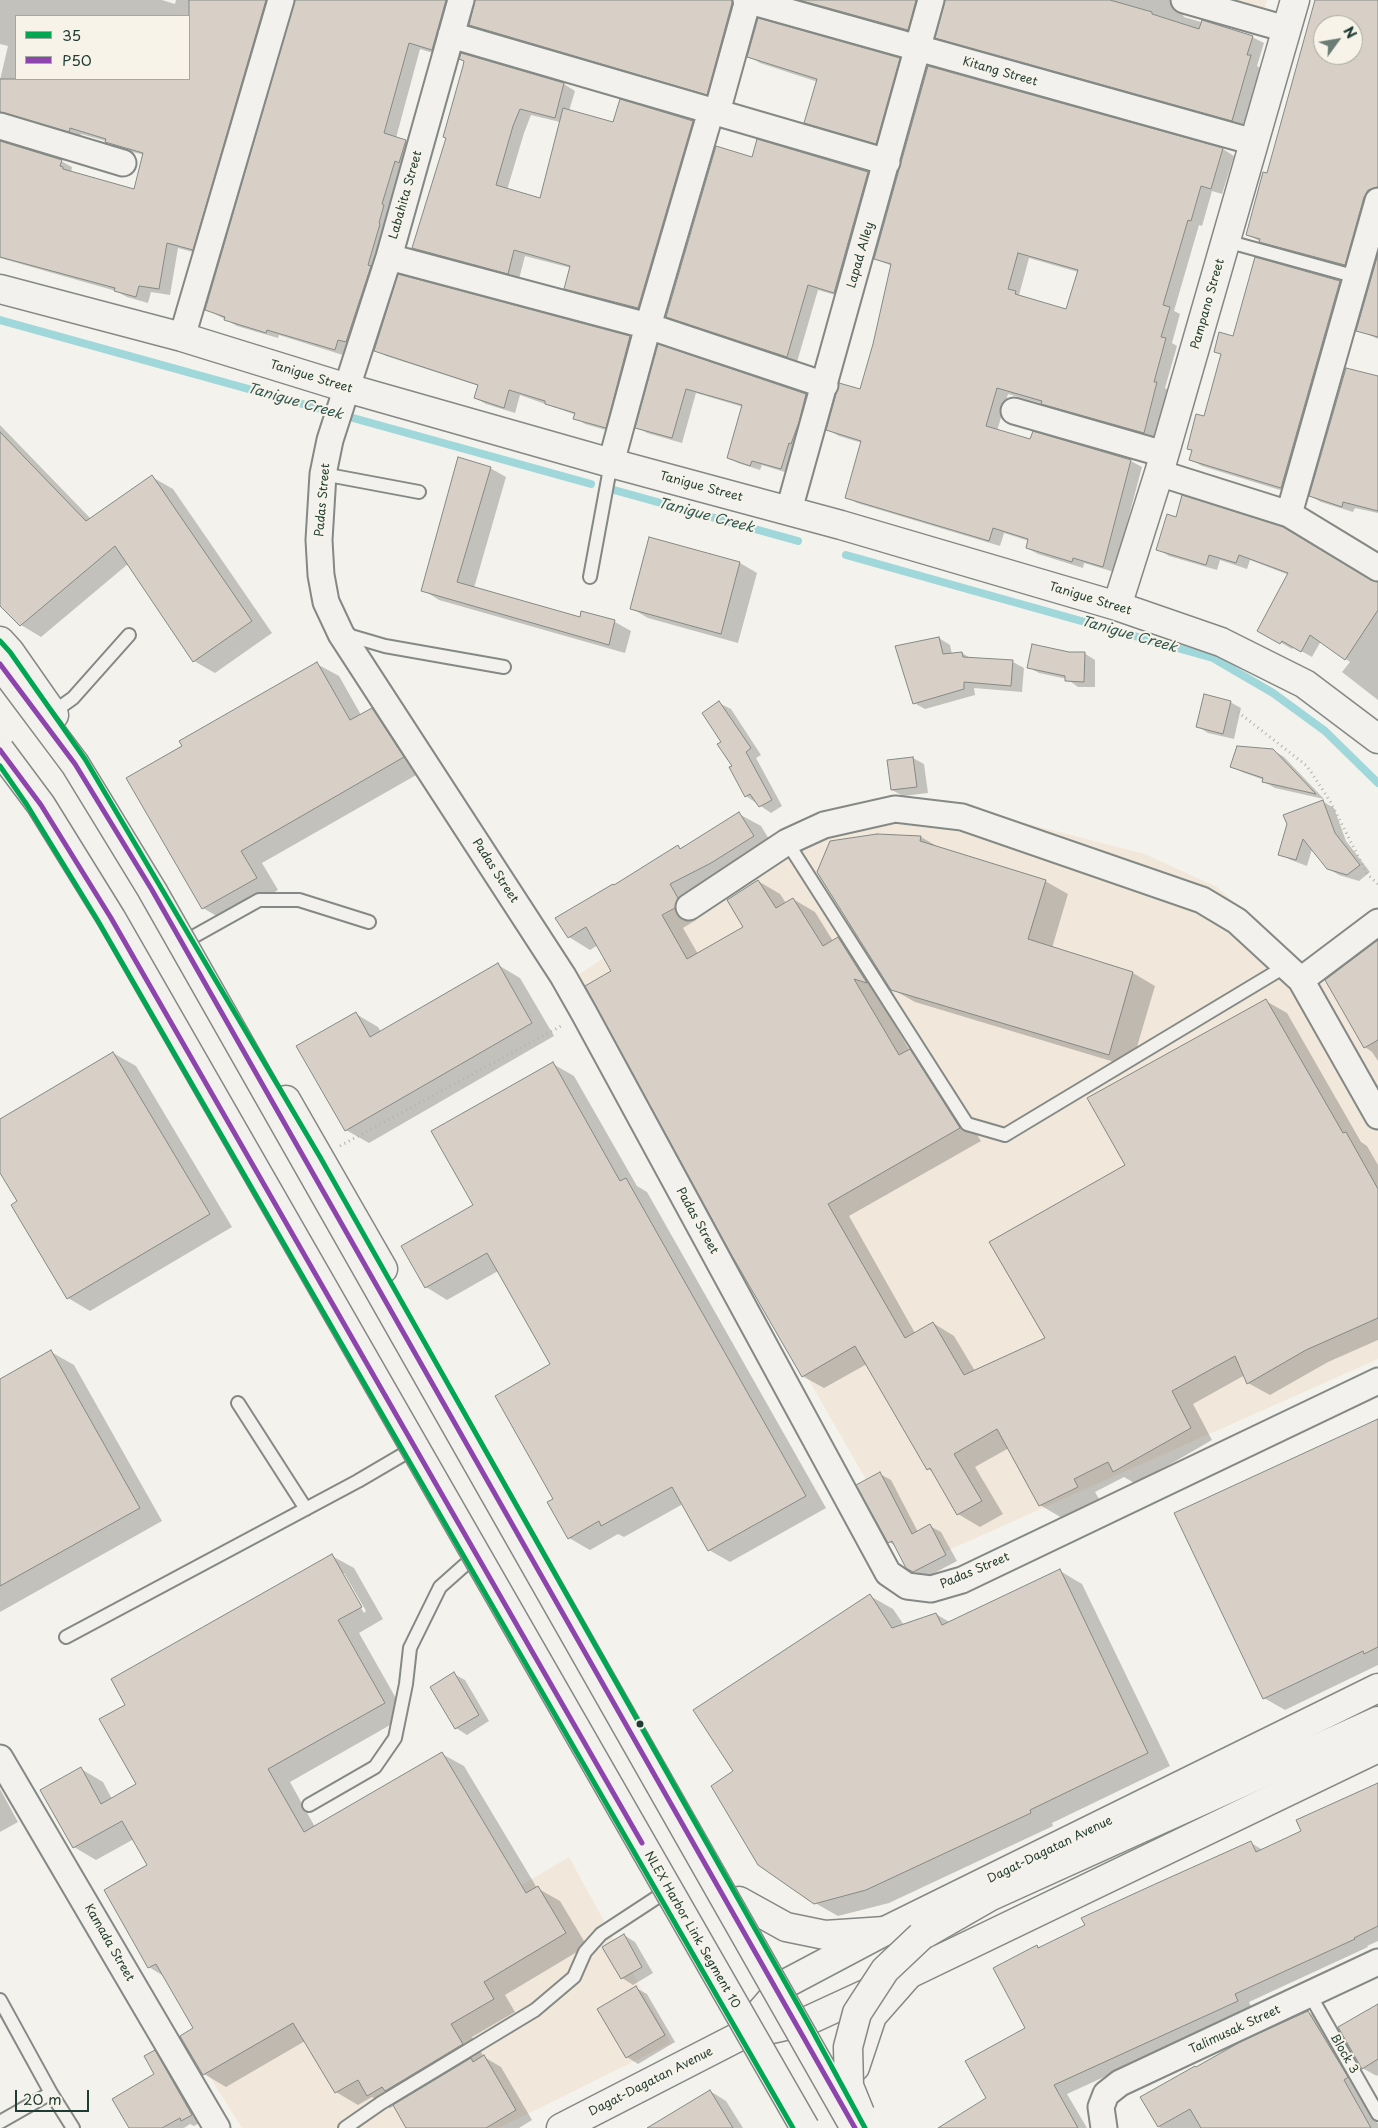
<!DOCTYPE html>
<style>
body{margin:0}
#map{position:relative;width:1378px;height:2128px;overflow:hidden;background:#f4f2ec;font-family:"Playpen Sans",sans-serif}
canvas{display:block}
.legend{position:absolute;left:15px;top:15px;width:175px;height:65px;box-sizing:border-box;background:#f7f3e8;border:1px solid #a1aaa0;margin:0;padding:6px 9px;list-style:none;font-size:15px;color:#1f3d34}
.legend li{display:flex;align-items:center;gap:10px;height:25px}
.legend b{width:25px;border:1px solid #a1aaa0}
.north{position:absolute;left:1313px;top:15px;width:50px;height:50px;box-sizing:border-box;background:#f7f3e8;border:1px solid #a1aaa0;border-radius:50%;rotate:58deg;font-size:14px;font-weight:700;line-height:20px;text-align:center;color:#1f3d34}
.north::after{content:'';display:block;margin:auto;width:18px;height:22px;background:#6a7c74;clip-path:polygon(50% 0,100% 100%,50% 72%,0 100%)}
.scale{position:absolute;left:15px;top:2090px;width:74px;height:22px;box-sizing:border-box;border:2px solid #1f3d34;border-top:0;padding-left:6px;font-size:15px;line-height:18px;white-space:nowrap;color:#1f3d34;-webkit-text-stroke:4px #f7f3e8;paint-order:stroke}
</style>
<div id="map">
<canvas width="1378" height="2128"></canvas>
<ul class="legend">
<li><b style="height:6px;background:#00a651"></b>35</li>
<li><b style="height:6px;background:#8e44ad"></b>P50</li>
</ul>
<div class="north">N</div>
<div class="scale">20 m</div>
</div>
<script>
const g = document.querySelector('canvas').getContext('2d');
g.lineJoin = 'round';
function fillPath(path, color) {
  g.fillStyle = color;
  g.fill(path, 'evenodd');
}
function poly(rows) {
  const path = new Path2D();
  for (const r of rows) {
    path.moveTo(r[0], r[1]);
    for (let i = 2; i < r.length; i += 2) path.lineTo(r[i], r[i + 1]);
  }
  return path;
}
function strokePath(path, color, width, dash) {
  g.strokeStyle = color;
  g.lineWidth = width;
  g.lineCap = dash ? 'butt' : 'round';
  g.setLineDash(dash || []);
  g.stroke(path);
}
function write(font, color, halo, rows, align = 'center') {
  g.font = font + ' "Playpen Sans",sans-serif';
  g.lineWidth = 4;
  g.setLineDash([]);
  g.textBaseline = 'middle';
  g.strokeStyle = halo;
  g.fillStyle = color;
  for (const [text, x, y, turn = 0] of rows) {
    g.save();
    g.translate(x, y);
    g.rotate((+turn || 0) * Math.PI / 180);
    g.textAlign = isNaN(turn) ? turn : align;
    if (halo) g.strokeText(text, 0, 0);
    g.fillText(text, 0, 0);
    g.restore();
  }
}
const built = poly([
 [1202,0,1267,0,1262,17],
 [970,809,1145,854,1217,887,1306,969,1378,909,1378,1359,915,1565,577,976,798,824],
 [569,1857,671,2043,499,2128,242,2128,206,2071]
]);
const shadow = poly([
 [0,0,162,0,175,4,176,0,280,0,204,255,178,248,170,295,151,292,148,303,127,297,116,291,0,258,0,142,61,161,72,167,71,173,135,190,144,155,118,148,106,141,81,134,80,137,0,119,0,80,8,46,0,44],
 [16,16,189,16,189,79,16,79],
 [296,0,460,0,443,56,420,49,396,138,417,147,346,356,279,335,278,338,237,326,206,309],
 [476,0,745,0,718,100,482,31,470,25],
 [792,0,931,0,919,36],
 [946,0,1183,0,1181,11,1184,17,1252,37,1264,43,1257,66,1260,68,1243,126,948,44,937,37],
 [1319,0,1378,0,1378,199,1356,271,1272,247,1247,235,1268,175],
 [1323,25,1353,25,1353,55,1323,55],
 [462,54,564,84,575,91,569,111,614,124,693,122,704,128,649,314,576,294,565,288,571,268,525,256,519,279,425,254,414,248,447,139,465,61],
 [531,115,560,122,540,199,507,190,524,133],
 [749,56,899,59,911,66,887,149,817,129,806,122,818,82,760,63],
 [928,67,1223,149,1234,156,1222,194,1212,191,1202,226,1199,225,1174,311,1180,314,1172,343,1177,346,1165,388,1168,390,1155,439,1053,410,1044,404,1008,394,997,431,1031,441,1033,433,1131,461,1142,467,1114,572,1084,563,1083,568,1038,554,1027,548,1029,541,1004,533,1000,546,857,503,846,497,862,443,839,436,828,430,860,390,874,344,892,266,875,259],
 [1029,258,1078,272,1067,311,1026,298,1019,295],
 [758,141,868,173,878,178,845,298,818,290,797,362,677,322,667,316,753,159],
 [1378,258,1378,339,1358,330],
 [1256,259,1340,282,1351,288,1293,494,1202,466,1191,460,1193,451,1188,448,1205,418,1222,355,1216,351,1234,338],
 [399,276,630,337,640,343,616,433,585,424,575,418,576,415,520,395,515,413,486,404,475,398,479,386,386,356,375,350],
 [659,346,806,395,816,401,791,474,762,465,760,470,738,463,728,458,743,407,696,393,682,443,647,433,637,427],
 [1378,378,1378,513,1355,508,1353,512,1321,502,1310,496],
 [0,425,91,519,152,477,173,489,272,633,215,673,194,661,128,564,41,637,21,625,0,604],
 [490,468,506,477,474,588,580,618,582,612,615,622,631,631,625,653,439,600,423,590],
 [1167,516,1378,583,1378,700,1342,672,1350,662,1321,641,1312,657,1294,647,1292,649,1259,630,1289,575,1250,560,1247,569,1220,560,1217,570,1169,556,1158,549],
 [650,538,740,563,757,573,738,643,648,618,631,608],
 [939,638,950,645,952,654,962,653,972,659,1013,662,1024,668,1022,692,974,688,975,695,925,709,914,703],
 [1069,653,1084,653,1095,660,1095,687,1078,687,1067,679,1039,673,1028,667],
 [317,664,339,676,361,715,372,709,394,722,425,770,262,863,278,890,225,921,203,908,184,746],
 [1230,702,1241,708,1234,739,1208,733,1197,726],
 [719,703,731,709,761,755,756,758,782,806,771,813,746,796,722,742],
 [1273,750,1284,757,1324,799,1275,788,1264,782,1264,780,1242,772,1231,766],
 [913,758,924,764,928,793,903,796,892,790],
 [1322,801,1334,808,1346,841,1370,872,1359,881,1339,875,1327,868,1312,849,1307,866,1291,860,1279,854],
 [739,814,761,826,775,849,699,912,696,920,683,928,698,954,745,927,758,881,780,894,786,903,793,899,815,912,833,941,838,939,860,951,874,990,910,1051,932,1063,981,1141,849,1216,915,1333,933,1323,954,1336,975,1371,1047,1339,1127,1165,1266,1001,1287,1013,1361,1142,1367,1146,1378,1165,1378,1340,1328,1362,1270,1395,1248,1383,1245,1375,1193,1404,1212,1440,1136,1484,1124,1477,1095,1492,1099,1499,1062,1518,1040,1505,1009,1448,975,1467,1003,1514,980,1527,958,1514,934,1472,928,1469,867,1364,824,1388,802,1376,613,972,598,945,590,950,569,937,615,886,678,847,682,849],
 [877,836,921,837,942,849,1045,881,1068,894,1052,948,1133,973,1155,986,1131,1067,915,1002,892,989],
 [1378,942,1378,1061,1372,1052,1365,1047,1326,981],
 [498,965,520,978,554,1036,369,1143,346,1130,356,1014,378,1027,381,1032],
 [113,1053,136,1066,232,1227,90,1311,68,1298,18,1202,0,1170,0,1120],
 [553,1064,574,1076,637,1186,647,1192,826,1508,730,1562,709,1550,683,1504,624,1537,618,1534,590,1550,569,1538,554,1499,551,1365,498,1271,447,1300,426,1287,475,1205],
 [51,1352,74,1365,162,1521,0,1612,0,1381],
 [1378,1420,1378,1665,1285,1710,1264,1698,1175,1514],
 [880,1474,891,1480,918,1532,930,1526,941,1532,957,1561,925,1578,907,1567,896,1546,889,1542],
 [332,1556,354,1568,383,1619,359,1633,406,1716,290,1782,315,1827,442,1754,464,1766,537,1888,560,1901,587,1946,505,1995,515,2012,472,2037,484,2057,501,2067,532,2120,519,2128,408,2128,395,2105,390,2108,372,2097,358,2105,336,2092,305,2041,226,2087,204,2074,194,2029,165,1977,149,1967,149,1866,134,1839,96,1860,74,1847,81,1769,103,1782,112,1799,137,1784,127,1706],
 [341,1573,344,1573,366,1611,364,1613],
 [1060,1571,1082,1584,1170,1766,1052,1823,1053,1826,889,1903,838,1916,815,1903,735,1772,870,1596,893,1609,904,1625,936,1614,951,1623],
 [454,1674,465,1680,489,1721,467,1735,456,1728],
 [1378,1784,1378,1941,1367,1946,1368,1947,1249,2002,1252,2009,1067,2094,1087,2128,939,2128,988,2098,1027,2029,1037,1946,1040,1948,1251,1843,1263,1850,1303,1831],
 [0,1789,18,1822,0,1832],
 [624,1935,635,1942,653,1973,633,1985,622,1978],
 [636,1988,647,1994,675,2042,638,2064,627,2057],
 [1378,2005,1378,2075,1377,2076,1362,2068],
 [1308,2012,1323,2020,1378,2124,1378,2128,1160,2128,1142,2098],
 [155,2052,166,2058,203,2121,194,2126,190,2124,184,2128,131,2128,156,2075],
 [710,2091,726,2101,743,2128,651,2128]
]);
const stream = poly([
 [0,320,591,484],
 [614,490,798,541],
 [846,555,1213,658,1273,693,1325,731,1378,783]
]);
const building = poly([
 [189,0,266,0,193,250,167,243,159,289,139,286,136,297,114,291,115,288,0,257,0,141,62,160,60,166,63,167,63,169,134,189,143,153,105,142,106,139,70,128,69,132,0,112,0,79,189,79,189,0],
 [295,0,446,0,432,50,409,43,384,133,406,140,399,163,395,161,382,204,384,205,379,223,380,224,368,265,371,266,346,342,338,340,335,350,267,330,266,333,224,320,225,317,205,310,295,0],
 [475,0,732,0,732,3,707,95,469,25,475,0],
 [799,0,916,0,908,30,799,0],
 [945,0,1110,0,1152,12,1152,14,1199,29,1202,20,1253,36,1247,55,1251,55,1232,121,935,38,945,0],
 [1315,0,1378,0,1378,187,1368,190,1364,197,1345,265,1259,242,1260,239,1246,235,1263,172,1267,173,1315,0],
 [1323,25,1353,25,1353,55,1323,55,1323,25],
 [758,18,900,58,876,144,804,123,817,79,747,57,758,18],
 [461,53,564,83,555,118,520,109,513,126,496,185,540,198,563,108,613,122,620,99,693,121,638,308,564,289,570,266,514,250,508,274,412,248,446,138,443,137,463,66,464,61,459,59,461,53],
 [928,66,1223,148,1211,189,1201,186,1191,221,1188,220,1163,305,1170,307,1161,337,1166,338,1154,382,1157,382,1144,433,1041,404,1042,401,997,388,986,426,1030,439,1033,431,1131,460,1103,567,1073,558,1072,562,1026,548,1028,539,993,528,989,541,845,498,861,441,826,430,839,383,860,389,873,344,891,264,874,259,928,66],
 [1018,253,1078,270,1066,309,1015,294,1016,291,1008,289,1018,253],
 [757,139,868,172,834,293,808,285,787,357,666,317,716,146,752,157,757,139],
 [1378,254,1378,337,1356,331,1378,254],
 [1255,257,1340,281,1281,488,1189,460,1192,450,1187,449,1196,414,1204,416,1221,354,1214,352,1219,332,1233,336,1255,257],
 [398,274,630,336,606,428,573,419,575,413,545,404,545,401,509,390,504,408,474,398,478,385,374,351,398,274],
 [658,344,806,394,799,422,791,444,789,443,781,469,752,461,750,466,727,458,742,405,686,389,672,438,635,428,658,344],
 [1346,368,1378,376,1378,511,1343,502,1342,507,1309,496,1346,368],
 [0,432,86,521,152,475,252,621,193,662,115,546,20,626,0,606,0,432],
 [458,457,491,467,457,582,580,617,581,611,615,620,609,645,421,591,458,457],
 [1182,495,1283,527,1371,580,1378,582,1378,610,1345,660,1310,635,1301,652,1282,641,1280,644,1257,631,1288,573,1239,555,1236,563,1209,555,1206,565,1156,550,1167,514,1176,517,1182,495],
 [649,537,740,562,721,634,630,609,649,537],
 [939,637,943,654,962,652,963,657,1013,660,1011,686,964,682,964,689,913,704,895,646,939,637],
 [1032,644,1069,652,1085,652,1084,682,1065,681,1065,676,1027,668,1032,644],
 [317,662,350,720,372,708,404,757,241,851,257,878,202,909,126,778,182,746,179,741,317,662],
 [1204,694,1231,701,1223,734,1196,727,1204,694],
 [719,701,751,748,746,752,772,800,759,807,750,794,745,797,729,767,732,766,717,744,721,742,702,713,719,701],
 [1237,746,1273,749,1316,794,1262,782,1263,778,1230,767,1237,746],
 [913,757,917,787,891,790,887,760,913,757],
 [1323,800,1335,833,1360,865,1347,875,1327,869,1303,839,1296,860,1278,855,1287,824,1283,815,1323,800],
 [739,812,754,836,711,863,670,884,678,898,675,908,662,915,687,959,743,927,727,900,758,880,776,908,793,898,823,946,838,937,867,983,854,979,899,1055,910,1049,960,1128,828,1204,905,1338,933,1322,964,1375,1045,1338,989,1242,1125,1165,1087,1098,1266,999,1343,1133,1346,1132,1378,1189,1378,1318,1306,1350,1247,1384,1235,1356,1172,1391,1191,1428,1113,1472,1108,1462,1074,1479,1078,1487,1039,1506,997,1429,954,1454,982,1501,957,1515,930,1468,927,1470,855,1346,802,1377,731,1254,585,986,611,971,586,927,568,938,555,918,613,884,614,885,678,845,680,849,739,812],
 [877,834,921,836,920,841,1046,880,1028,939,1133,972,1109,1055,891,990,817,872,830,841,877,834],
 [1378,940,1378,1040,1364,1048,1325,980,1378,940],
 [498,963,532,1023,345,1131,296,1046,356,1012,370,1037,498,963],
 [113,1052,210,1214,67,1299,11,1205,17,1201,0,1173,0,1119,113,1052],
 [553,1062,620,1181,626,1178,806,1496,708,1551,672,1487,601,1526,599,1521,568,1539,547,1502,553,1499,495,1396,550,1364,487,1253,425,1288,401,1246,473,1205,431,1131,553,1062],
 [51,1350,140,1508,0,1586,0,1379,51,1350],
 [1378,1419,1378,1647,1364,1654,1363,1651,1263,1699,1174,1513,1378,1419],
 [880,1472,912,1534,930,1524,946,1555,913,1572,906,1568,892,1541,888,1543,856,1485,880,1472],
 [332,1554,362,1607,338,1620,385,1703,268,1769,304,1832,442,1752,526,1893,538,1886,566,1933,484,1982,494,1999,451,2024,463,2044,385,2091,382,2087,367,2096,358,2080,335,2093,293,2023,203,2075,180,2036,193,2028,156,1964,148,1968,104,1890,147,1865,122,1821,73,1848,40,1790,81,1767,101,1804,136,1784,99,1719,125,1705,111,1679,332,1554],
 [1060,1569,1148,1753,1030,1810,1031,1813,866,1890,814,1904,758,1865,711,1786,733,1771,693,1710,870,1594,892,1628,936,1613,942,1625,1060,1569],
 [454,1672,479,1715,455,1729,430,1687,454,1672],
 [1378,1783,1378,1926,1354,1938,1355,1939,1235,1994,1238,2001,1054,2085,1078,2128,938,2128,986,2098,965,2061,1025,2028,993,1968,1037,1945,1038,1948,1085,1925,1081,1918,1153,1885,1251,1841,1256,1852,1301,1831,1296,1820,1378,1783],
 [624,1934,642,1967,621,1979,602,1947,624,1934],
 [636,1986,665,2035,626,2058,597,2009,636,1986],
 [1378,2004,1378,2059,1362,2069,1338,2027,1378,2004],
 [1308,2011,1348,2077,1344,2080,1371,2128,1201,2128,1190,2109,1158,2127,1140,2097,1195,2066,1196,2067,1242,2041,1308,2011],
 [155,2050,192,2115,181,2121,180,2118,162,2128,129,2128,112,2099,154,2074,144,2056,155,2050],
 [484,2055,516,2110,486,2128,406,2128,393,2105,471,2058,473,2062,484,2055],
 [710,2090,733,2128,647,2128,710,2090]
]);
const path = poly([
 [1238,712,1307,766,1330,801,1367,874,1378,884],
 [340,1146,563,1025]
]);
const lane = poly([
 [1226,241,1346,274],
 [323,474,419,492],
 [590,577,611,463],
 [344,634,385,646,504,667],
 [52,713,73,698,129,635],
 [787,842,967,1124,1005,1135,1286,966],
 [191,938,259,900,299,900,369,922],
 [238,1403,306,1509],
 [66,1637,358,1481,404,1454],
 [309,1805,375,1767,395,1738,406,1684,410,1648,440,1587,467,1563],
 [1310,1995,1378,2114],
 [0,2000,51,2093,73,2128],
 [0,2122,51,2093],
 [345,2128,381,2103,535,2010,574,1977,585,1952,601,1934,659,1896]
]);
const street = poly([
 [461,0,389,257,330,440,323,474,319,540,321,575,326,602,341,634,563,976,584,1013,888,1573,907,1586,931,1589,962,1580,1378,1381],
 [746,0,1254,142],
 [1184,0,1286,29],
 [451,35,887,162],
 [717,112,748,0],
 [0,126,123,163],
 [389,257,648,326,825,385],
 [182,337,281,0],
 [1014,411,1164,454],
 [611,463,648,326,711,111],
 [1159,473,1289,514,1378,568],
 [789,510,931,0],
 [1289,514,1378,201],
 [689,907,787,842,824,825,895,809,962,817,1202,900,1237,921,1301,980,1378,1116],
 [1301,980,1378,922],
 [0,1758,217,2128],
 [1104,2128,1101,2107,1106,2094,1120,2083,1378,1962]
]);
const secondary = poly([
 [0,289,182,337,347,388,611,463,841,525,1117,606,1221,642,1305,684,1378,739],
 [1117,606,1159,473,1295,0],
 [740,2036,785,1984,885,1931,1378,1688],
 [561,2128,740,2036,807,2021,909,1974,1378,1748]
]);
const primary = poly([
 [0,641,10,652,54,715],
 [286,1100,383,1269],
 [739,1901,786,1927,825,1935,885,1931],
 [855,2067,872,2016,909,1974]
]);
const highway = poly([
 [921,1936,989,1897,1378,1721]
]);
const highwayBridge = poly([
 [0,664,75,764,152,890,855,2128],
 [0,750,41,805,111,918,805,2128],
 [860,2113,849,2086,848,2047,857,2013,885,1970,921,1936]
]);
const bus1 = poly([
 [0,641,10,652,85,759,320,1157,807,2021,865,2128],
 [0,766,27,805,98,921,793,2128]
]);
const bus2 = poly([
 [0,664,75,764,152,890,855,2128],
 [0,750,41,805,111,918,642,1843]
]);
const markers = [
 [640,1724,4.5,"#1f3d34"]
];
const streetNames = [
 ["Kitang Street",1000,72,16],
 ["Labahita Street",406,195,-74],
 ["Lapad Alley",861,255,-74],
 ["Pampano Street",1208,304,-74],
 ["Tanigue Street",311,377,17],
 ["Tanigue Street",701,487,15],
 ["Padas Street",323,500,-85],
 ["Tanigue Street",1090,599,17],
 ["Padas Street",495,871,57],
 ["Padas Street",697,1221,61],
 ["Padas Street",975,1571,-23],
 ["Dagat-Dagatan Avenue",1050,1850,-26],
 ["NLEX Harbor Link Segment 10",692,1930,60],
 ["Kamada Street",109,1943,60],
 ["Talimusak Street",1235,2030,-25],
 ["Block 3",1344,2054,60],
 ["Dagat-Dagatan Avenue",651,2082,-27]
];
const waterNames = [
 ["Tanigue Creek",295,402,16],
 ["Tanigue Creek",706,516,15],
 ["Tanigue Creek",1129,635,16]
];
fillPath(built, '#f1e8db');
fillPath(shadow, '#0003');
strokePath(stream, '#9fd7da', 8);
fillPath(building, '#d8d0c6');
strokePath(building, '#848985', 1);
strokePath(lane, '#848985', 16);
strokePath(street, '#848985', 29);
strokePath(secondary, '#848985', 31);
strokePath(primary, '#848985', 31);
strokePath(highway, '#848985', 31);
strokePath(path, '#b0b2ae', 3, [1, 4]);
strokePath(lane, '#f2f1ed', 12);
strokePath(street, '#f2f1ed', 25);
strokePath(secondary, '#f2f1ed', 28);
strokePath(primary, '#f2f1ed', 28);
strokePath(highway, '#f2f1ed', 28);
strokePath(highwayBridge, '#848985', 31, []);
strokePath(highwayBridge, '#f2f1ed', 28);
strokePath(bus1, '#00a651', 5);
strokePath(bus2, '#8e44ad', 5);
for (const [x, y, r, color] of markers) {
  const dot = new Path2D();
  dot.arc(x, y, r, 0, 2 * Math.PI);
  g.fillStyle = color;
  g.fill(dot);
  strokePath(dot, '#f7f3e8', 2);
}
write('12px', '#1f3d34', '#f7f3e8', streetNames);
write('italic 14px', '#315954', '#f7f3e8', waterNames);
</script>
